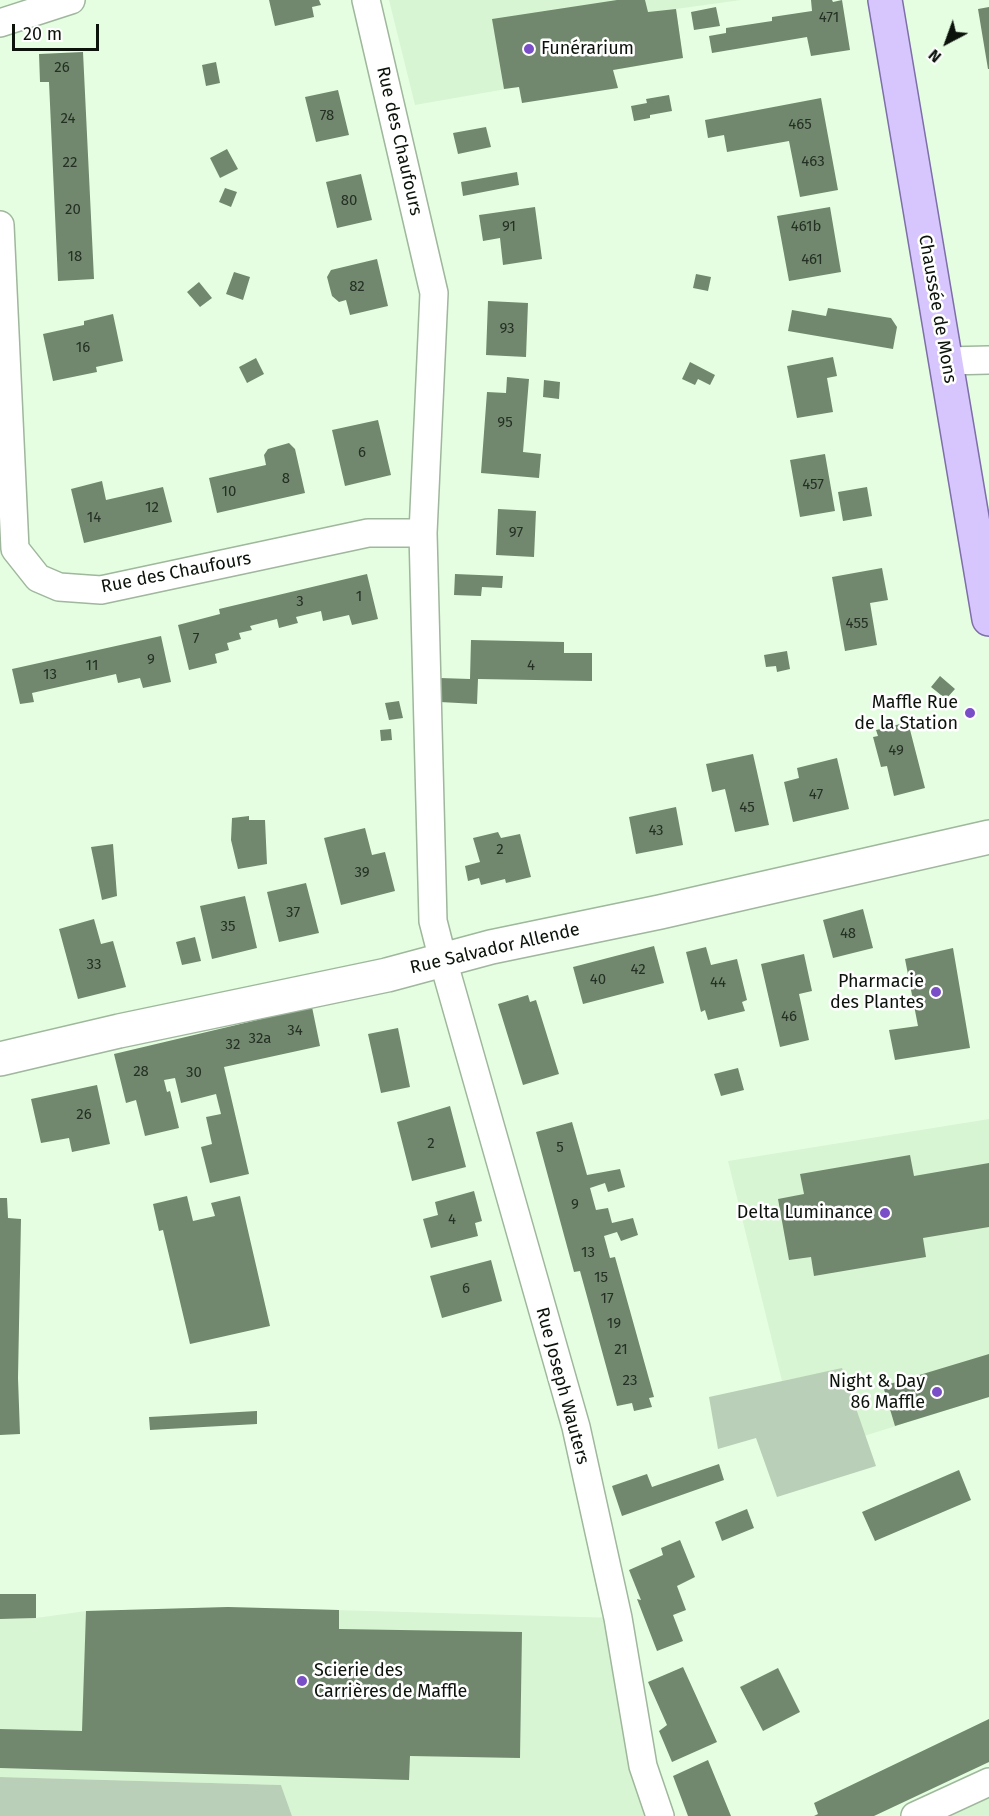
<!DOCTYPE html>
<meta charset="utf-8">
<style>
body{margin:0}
#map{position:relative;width:989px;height:1816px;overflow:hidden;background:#e5fee1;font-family:"Fira Sans",sans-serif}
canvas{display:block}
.north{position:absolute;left:917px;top:12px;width:60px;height:60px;-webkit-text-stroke:4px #fff;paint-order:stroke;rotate:221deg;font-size:16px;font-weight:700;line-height:24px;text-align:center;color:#0b130a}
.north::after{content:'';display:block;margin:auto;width:21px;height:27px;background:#0b130a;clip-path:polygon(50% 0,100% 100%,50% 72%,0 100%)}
.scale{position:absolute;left:12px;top:24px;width:87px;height:27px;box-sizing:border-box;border:3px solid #0b130a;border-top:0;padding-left:8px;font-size:18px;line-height:21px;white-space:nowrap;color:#0b130a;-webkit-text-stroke:4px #fff;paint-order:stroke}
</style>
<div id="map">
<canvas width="989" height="1816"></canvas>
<div class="north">N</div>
<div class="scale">20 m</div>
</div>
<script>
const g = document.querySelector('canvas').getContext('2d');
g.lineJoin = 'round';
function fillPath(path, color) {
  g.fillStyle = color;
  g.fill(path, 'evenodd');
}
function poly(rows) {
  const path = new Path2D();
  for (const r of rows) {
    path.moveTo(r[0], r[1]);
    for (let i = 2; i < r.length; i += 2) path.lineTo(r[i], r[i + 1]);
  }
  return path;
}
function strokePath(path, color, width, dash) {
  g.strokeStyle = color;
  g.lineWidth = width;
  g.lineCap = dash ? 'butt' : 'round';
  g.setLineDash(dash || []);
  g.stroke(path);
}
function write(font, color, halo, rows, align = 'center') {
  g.font = font + ' "Fira Sans",sans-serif';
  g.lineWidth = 5;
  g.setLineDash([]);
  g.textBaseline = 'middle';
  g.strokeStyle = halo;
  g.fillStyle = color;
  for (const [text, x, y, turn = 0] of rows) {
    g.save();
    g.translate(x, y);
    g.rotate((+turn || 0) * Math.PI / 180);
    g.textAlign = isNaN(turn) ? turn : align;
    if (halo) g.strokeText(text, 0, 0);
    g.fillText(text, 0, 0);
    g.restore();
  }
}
const built = poly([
 [389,0,741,0,676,9,683,58,415,105],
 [989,1119,989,1397,864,1436,842,1369,782,1381,728,1161],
 [228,1607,618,1618,660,1816,292,1816,281,1785,0,1777,0,1619,36,1618,86,1611],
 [989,1782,989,1816,915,1816]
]);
const green = poly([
 [842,1368,876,1466,777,1497,756,1438,718,1449,709,1397],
 [0,1777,281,1785,292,1816,0,1816]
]);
const building = poly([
 [269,0,319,0,321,5,312,7,314,17,275,26],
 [617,0,645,0,648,12,676,9,683,58,613,70,618,88,522,103,519,87,504,89,492,19],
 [811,0,832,0,833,2,842,0,850,50,811,56,807,37,712,53,709,36,726,33,726,28,772,21,772,17,812,11],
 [716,7,720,26,694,30,691,12],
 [989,7,989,69,988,69,978,9],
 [83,52,94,279,58,281,49,82,40,82,39,54],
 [216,62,220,83,206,86,202,65],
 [338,90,349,135,316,142,305,97],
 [669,95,672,111,650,115,650,118,634,121,631,106,647,103,646,99],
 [821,98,838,190,800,197,789,141,727,152,724,135,708,138,705,120],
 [486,127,491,147,458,154,453,133],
 [227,149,238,169,220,178,210,158],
 [517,172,519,185,463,196,461,182],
 [361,174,372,220,337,228,326,182],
 [225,188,237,192,231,207,219,202],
 [535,207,542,259,503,265,500,238,483,241,479,215],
 [830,207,841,272,789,281,777,216],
 [377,259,388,306,350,315,346,300,339,302,332,296,327,277,331,270],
 [234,272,250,277,243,300,226,294],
 [696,274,711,277,708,291,693,288],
 [199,282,212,298,200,307,187,292],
 [488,301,528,303,526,357,486,355],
 [828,308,891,318,897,327,893,349,788,331,792,310,826,316],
 [113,314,123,361,96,367,97,372,53,381,43,334,84,325,84,321],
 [833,357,837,376,827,378,833,412,797,418,787,366],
 [256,358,264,374,247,383,239,367],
 [690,362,715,375,710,385,698,379,695,385,682,379],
 [507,377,529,379,523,452,541,454,539,478,481,473,487,392,506,393],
 [544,380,560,382,559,399,543,397],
 [378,420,391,475,345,486,332,430],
 [289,443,295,449,305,493,217,513,209,478,266,465,264,455,268,449],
 [825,454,835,511,800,517,790,460],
 [102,481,106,500,163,487,172,522,84,543,71,489],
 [867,487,872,516,843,521,838,492],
 [498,509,536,511,534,557,496,555],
 [882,568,888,600,870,603,877,645,845,651,832,577],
 [367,574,378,619,352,625,349,615,323,621,321,611,296,617,298,623,279,628,277,619,250,626,252,630,239,633,241,639,227,643,229,650,215,654,217,663,189,670,178,625,220,614,219,609],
 [455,574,503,576,502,588,482,587,481,596,454,595],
 [161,636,171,682,143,688,140,678,118,683,116,674,32,693,34,702,20,704,12,669],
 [471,640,564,642,564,653,592,653,592,681,478,679,477,704,440,702,440,678,470,679],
 [787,651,790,669,777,672,776,666,766,667,764,655],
 [940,676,955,689,946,699,931,687],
 [399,701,403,718,389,720,385,703],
 [908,722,925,788,894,796,887,766,881,767,873,737,878,736,876,730],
 [391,729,392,740,381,741,380,730],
 [753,754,769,825,735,832,725,789,712,792,706,764],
 [837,758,849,809,793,822,784,782,799,778,797,768],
 [676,807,683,845,636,854,629,817],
 [249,816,249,820,265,820,267,864,238,869,231,840,232,818],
 [365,828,372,855,385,852,395,891,341,905,324,838],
 [498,832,501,838,520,834,531,877,506,883,505,879,481,885,479,878,468,881,465,866,480,862,473,838],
 [113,844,117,896,102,900,91,847],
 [306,883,319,933,279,942,267,892],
 [245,896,257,948,212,959,200,906],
 [863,909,873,948,833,958,823,920],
 [94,919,101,944,113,941,126,987,78,999,59,929],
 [195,937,201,961,182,965,176,942],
 [654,946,664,983,583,1004,573,967],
 [706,947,711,965,737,959,747,1000,742,1002,745,1011,708,1020,705,1010,701,1012,686,952],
 [953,948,970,1048,895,1060,889,1030,918,1026,905,959],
 [804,954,812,991,799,994,809,1040,780,1047,761,964],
 [528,995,530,1002,536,1000,559,1074,523,1085,498,1004],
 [312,1007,320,1046,224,1067,249,1174,210,1183,201,1147,212,1144,206,1117,221,1114,216,1094,181,1103,175,1078,164,1080,167,1092,170,1091,179,1128,145,1136,136,1100,126,1103,114,1054],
 [398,1028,410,1087,381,1093,368,1034],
 [738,1068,744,1090,721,1096,714,1074],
 [97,1085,110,1144,72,1152,69,1138,41,1143,31,1099],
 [450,1106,466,1167,412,1181,397,1122],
 [572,1122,587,1175,620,1169,625,1187,608,1192,605,1183,590,1188,596,1210,608,1208,612,1223,633,1218,638,1235,621,1241,617,1232,604,1236,610,1258,615,1257,654,1397,649,1398,652,1407,634,1411,632,1403,617,1406,580,1271,574,1272,536,1132],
 [910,1155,914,1176,989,1163,989,1227,923,1238,926,1257,814,1276,811,1257,789,1260,778,1199,804,1194,800,1174],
 [474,1191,482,1221,475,1223,478,1236,431,1248,423,1219,438,1215,435,1202],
 [187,1196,193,1221,215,1216,211,1203,240,1196,270,1326,190,1344,163,1230,159,1231,153,1204],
 [0,1198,7,1198,8,1218,21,1219,18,1378,20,1434,0,1435],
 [491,1260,502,1301,442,1318,430,1276],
 [989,1354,989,1397,895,1426,883,1386],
 [257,1411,257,1424,150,1430,149,1417],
 [719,1464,724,1480,622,1516,612,1486,647,1474,652,1487],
 [959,1470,971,1500,875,1541,862,1512],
 [747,1509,754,1528,722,1541,715,1522],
 [680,1540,695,1577,677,1586,686,1610,673,1615,683,1641,657,1651,637,1599,641,1600,629,1570,663,1555,661,1548],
 [0,1594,36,1594,36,1618,0,1619],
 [228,1607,339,1610,339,1629,522,1632,520,1758,410,1756,409,1780,0,1768,0,1729,82,1731,86,1611],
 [683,1667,717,1742,672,1762,659,1731,667,1725,648,1682],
 [778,1668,800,1712,763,1731,740,1687],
 [989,1719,989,1762,874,1816,814,1816,818,1814,814,1803],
 [708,1760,731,1816,688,1816,673,1776]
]);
const minor = poly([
 [366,0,434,293,423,533,433,921,443,960,576,1427,618,1618,643,1766,660,1816],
 [0,23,71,0],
 [0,225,15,549,38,578,59,587,101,590,368,533,423,533],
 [946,361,989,360],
 [915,1816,989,1782]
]);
const tertiary = poly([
 [0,1059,119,1031,387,975,491,947,660,912,989,837]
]);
const primary = poly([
 [885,0,989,619]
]);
const markers = [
 [529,49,6,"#7a4ec6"],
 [970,713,6,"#7a4ec6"],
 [936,992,6,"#7a4ec6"],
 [885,1213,6,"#7a4ec6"],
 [937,1392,6,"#7a4ec6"],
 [302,1681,6,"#7a4ec6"]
];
const numberNames = [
 ["471",829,18],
 ["26",62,68],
 ["78",327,116],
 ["24",68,119],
 ["465",800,125],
 ["463",813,162],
 ["22",70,163],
 ["80",349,201],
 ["20",73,210],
 ["91",509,227],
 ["461b",806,227],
 ["18",75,257],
 ["461",812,260],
 ["82",357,287],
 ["93",507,329],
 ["16",83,348],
 ["95",505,423],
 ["6",362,453],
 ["8",286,479],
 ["457",813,485],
 ["10",229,492],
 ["12",152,508],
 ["14",94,518],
 ["97",516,533],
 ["1",359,597],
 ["3",300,602],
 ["455",857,624],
 ["7",196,639],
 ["9",151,660],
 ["11",92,666],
 ["4",531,666],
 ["13",50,675],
 ["49",896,751],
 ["47",816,795],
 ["45",747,808],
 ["43",656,831],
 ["2",500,850],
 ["39",362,873],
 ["37",293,913],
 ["35",228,927],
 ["48",848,934],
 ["33",94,965],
 ["42",638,970],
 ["40",598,980],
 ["44",718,983],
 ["46",789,1017],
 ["34",295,1031],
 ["32a",260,1039],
 ["32",233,1045],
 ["28",141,1072],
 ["30",194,1073],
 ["26",84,1115],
 ["2",431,1144],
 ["5",560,1148],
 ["9",575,1205],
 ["4",452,1220],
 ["13",588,1253],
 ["15",601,1278],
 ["6",466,1289],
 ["17",607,1299],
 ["19",614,1324],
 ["21",621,1350],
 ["23",630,1381]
];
const poiNames = [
 ["Funérarium",541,49,"left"],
 ["Maffle Rue",958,703],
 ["de la Station",958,724],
 ["Pharmacie",924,982],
 ["des Plantes",924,1003],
 ["Delta Luminance",873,1213],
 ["Night & Day",925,1382],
 ["86 Maffle",925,1403],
 ["Scierie des",314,1671,"left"],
 ["Carrières de Maffle",314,1692,"left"]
];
const streetNames = [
 ["Rue des Chaufours",399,141,77],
 ["Chaussée de Mons",937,309,80],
 ["Rue des Chaufours",176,573,-11],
 ["Rue Salvador Allende",495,949,-13],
 ["Rue Joseph Wauters",562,1386,75]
];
fillPath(built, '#d7f5d2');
fillPath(green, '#bacfb7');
fillPath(building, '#71886e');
strokePath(minor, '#9fb79c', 30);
strokePath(tertiary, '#9fb79c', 36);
strokePath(primary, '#7e6fa9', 36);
strokePath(minor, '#fff', 27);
strokePath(tertiary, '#fff', 33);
strokePath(primary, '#d7c6fe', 33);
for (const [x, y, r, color] of markers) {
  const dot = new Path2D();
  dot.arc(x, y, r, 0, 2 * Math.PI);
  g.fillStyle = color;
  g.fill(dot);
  strokePath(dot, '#fff', 2);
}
write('15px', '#243023', null, numberNames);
write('18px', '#0b130a', '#fff', poiNames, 'right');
write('18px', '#0b130a', '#fff', streetNames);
</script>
